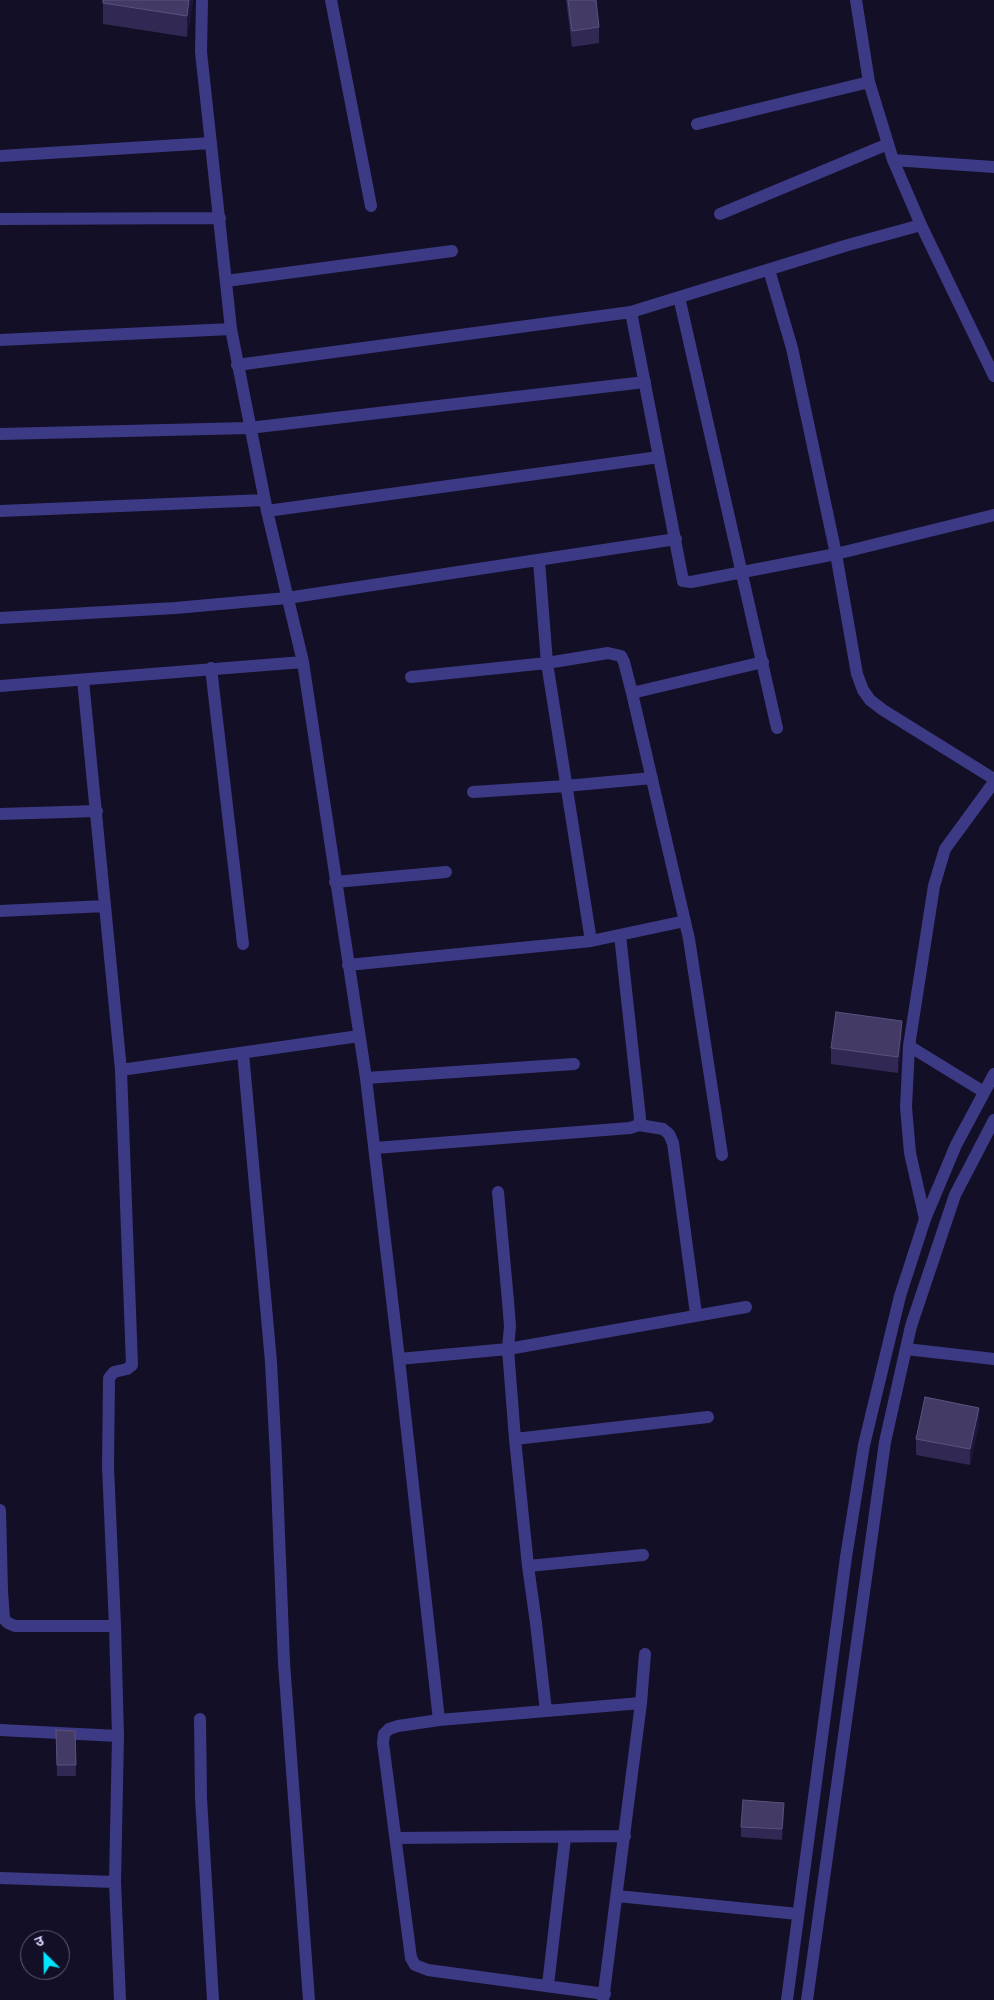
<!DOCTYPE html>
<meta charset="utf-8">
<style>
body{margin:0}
#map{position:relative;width:994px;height:2000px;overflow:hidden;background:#130f26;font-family:"Fira Sans","Noto Sans Devanagari",sans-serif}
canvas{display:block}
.north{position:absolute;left:20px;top:1930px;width:50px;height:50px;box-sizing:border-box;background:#130f26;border:1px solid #625e7d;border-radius:50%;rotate:337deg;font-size:14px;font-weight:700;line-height:20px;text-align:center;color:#d9d4ff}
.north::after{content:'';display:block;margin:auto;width:18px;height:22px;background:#00e5ff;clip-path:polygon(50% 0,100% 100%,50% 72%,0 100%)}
</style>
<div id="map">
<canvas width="994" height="2000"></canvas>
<div class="north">उ</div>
</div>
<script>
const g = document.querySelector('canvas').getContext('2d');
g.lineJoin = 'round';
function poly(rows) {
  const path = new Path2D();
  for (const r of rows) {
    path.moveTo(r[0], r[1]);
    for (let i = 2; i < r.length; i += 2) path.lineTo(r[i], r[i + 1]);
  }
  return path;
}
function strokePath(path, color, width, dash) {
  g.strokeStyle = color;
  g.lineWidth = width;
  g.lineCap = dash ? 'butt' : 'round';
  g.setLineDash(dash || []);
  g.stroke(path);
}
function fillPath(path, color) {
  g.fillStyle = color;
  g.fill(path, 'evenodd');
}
const minor = poly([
 [202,0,201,52,231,329,267,511,303,662,366,1078,399,1359,439,1720],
 [331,0,371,206],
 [856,0,869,82,893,160,921,225,994,376],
 [697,124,869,82],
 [0,156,211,143],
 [893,160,994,167],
 [720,214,888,144],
 [0,219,220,218],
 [769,270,792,348,836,554,857,674,863,690,870,700,883,710,994,779],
 [226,281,452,251],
 [679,297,777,728],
 [631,312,683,581,691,582,836,554,994,515],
 [0,340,231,329],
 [237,365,631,312,848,245,921,225],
 [0,434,249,428,645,382],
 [0,511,265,500],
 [267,511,659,457],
 [539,561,547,663,591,941],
 [0,618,175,608,287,598,676,539],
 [211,668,243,944],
 [411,677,547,663,608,653,621,656,624,662,632,693,689,939,722,1155],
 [83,680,121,1070,132,1365,127,1369,114,1372,109,1378,108,1467,115,1626,118,1736,115,1882,120,2000],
 [0,686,303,662],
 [632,693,763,662],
 [473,792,566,786,652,778],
 [0,814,97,811],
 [335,882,446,872],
 [0,911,105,906],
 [348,965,591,941,685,921],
 [909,1046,984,1092],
 [243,1053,271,1362,276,1457,284,1663,309,2000],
 [121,1070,359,1036],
 [366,1078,574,1064],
 [639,1125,663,1129,669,1134,673,1143,696,1314],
 [375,1148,630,1128,639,1125,640,1118,620,935],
 [498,1192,508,1301,510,1326,508,1349,515,1439,528,1566,536,1623,546,1711],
 [925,1219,910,1153,906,1107,909,1046,934,886,945,849,994,782],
 [906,1349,994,1359],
 [399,1359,508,1349,746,1307],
 [515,1439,708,1417],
 [0,1510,2,1591,4,1619,8,1623,15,1626,115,1626],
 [528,1566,643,1555],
 [200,1719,201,1798,213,2000],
 [0,1730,118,1736],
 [396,1838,625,1836],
 [0,1878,115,1882],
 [617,1896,798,1914],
 [548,1985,565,1838],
 [605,1994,428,1970,415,1965,411,1958,383,1743,384,1734,389,1729,398,1726,439,1720,641,1703],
 [603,2000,641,1703,645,1654],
 [787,2000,846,1557,864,1445,900,1296,925,1219,956,1145,994,1074],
 [807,2000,885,1442,911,1326,955,1195,994,1120]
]);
const wall = poly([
 [103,0,193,0,187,37,103,24],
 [566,0,596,0,599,27,599,43,572,47],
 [902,1037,898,1073,831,1064,831,1048],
 [979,1424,970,1465,916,1455,916,1439],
 [56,1730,75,1731,76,1776,57,1776],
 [784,1814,782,1840,741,1837,741,1827]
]);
const shadedWall = poly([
 [189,0,193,0,187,37,187,16],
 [902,1021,902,1037,898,1073,898,1057],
 [979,1408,979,1424,970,1465,970,1449],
 [784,1803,784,1814,782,1840,782,1829]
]);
const building = poly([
 [103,0,189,0,187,16,103,3,103,0],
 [568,0,596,0,599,27,572,31,568,0],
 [836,1012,902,1021,898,1057,831,1048,836,1012],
 [925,1397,979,1408,970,1449,916,1439,925,1397],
 [56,1730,75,1731,76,1765,57,1765,56,1730],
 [743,1800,784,1803,782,1829,741,1827,743,1800]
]);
strokePath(minor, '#3d3a85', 12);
fillPath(wall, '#312854');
fillPath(shadedWall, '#1d163a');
fillPath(building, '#433a66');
strokePath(building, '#5a527e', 1);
</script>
